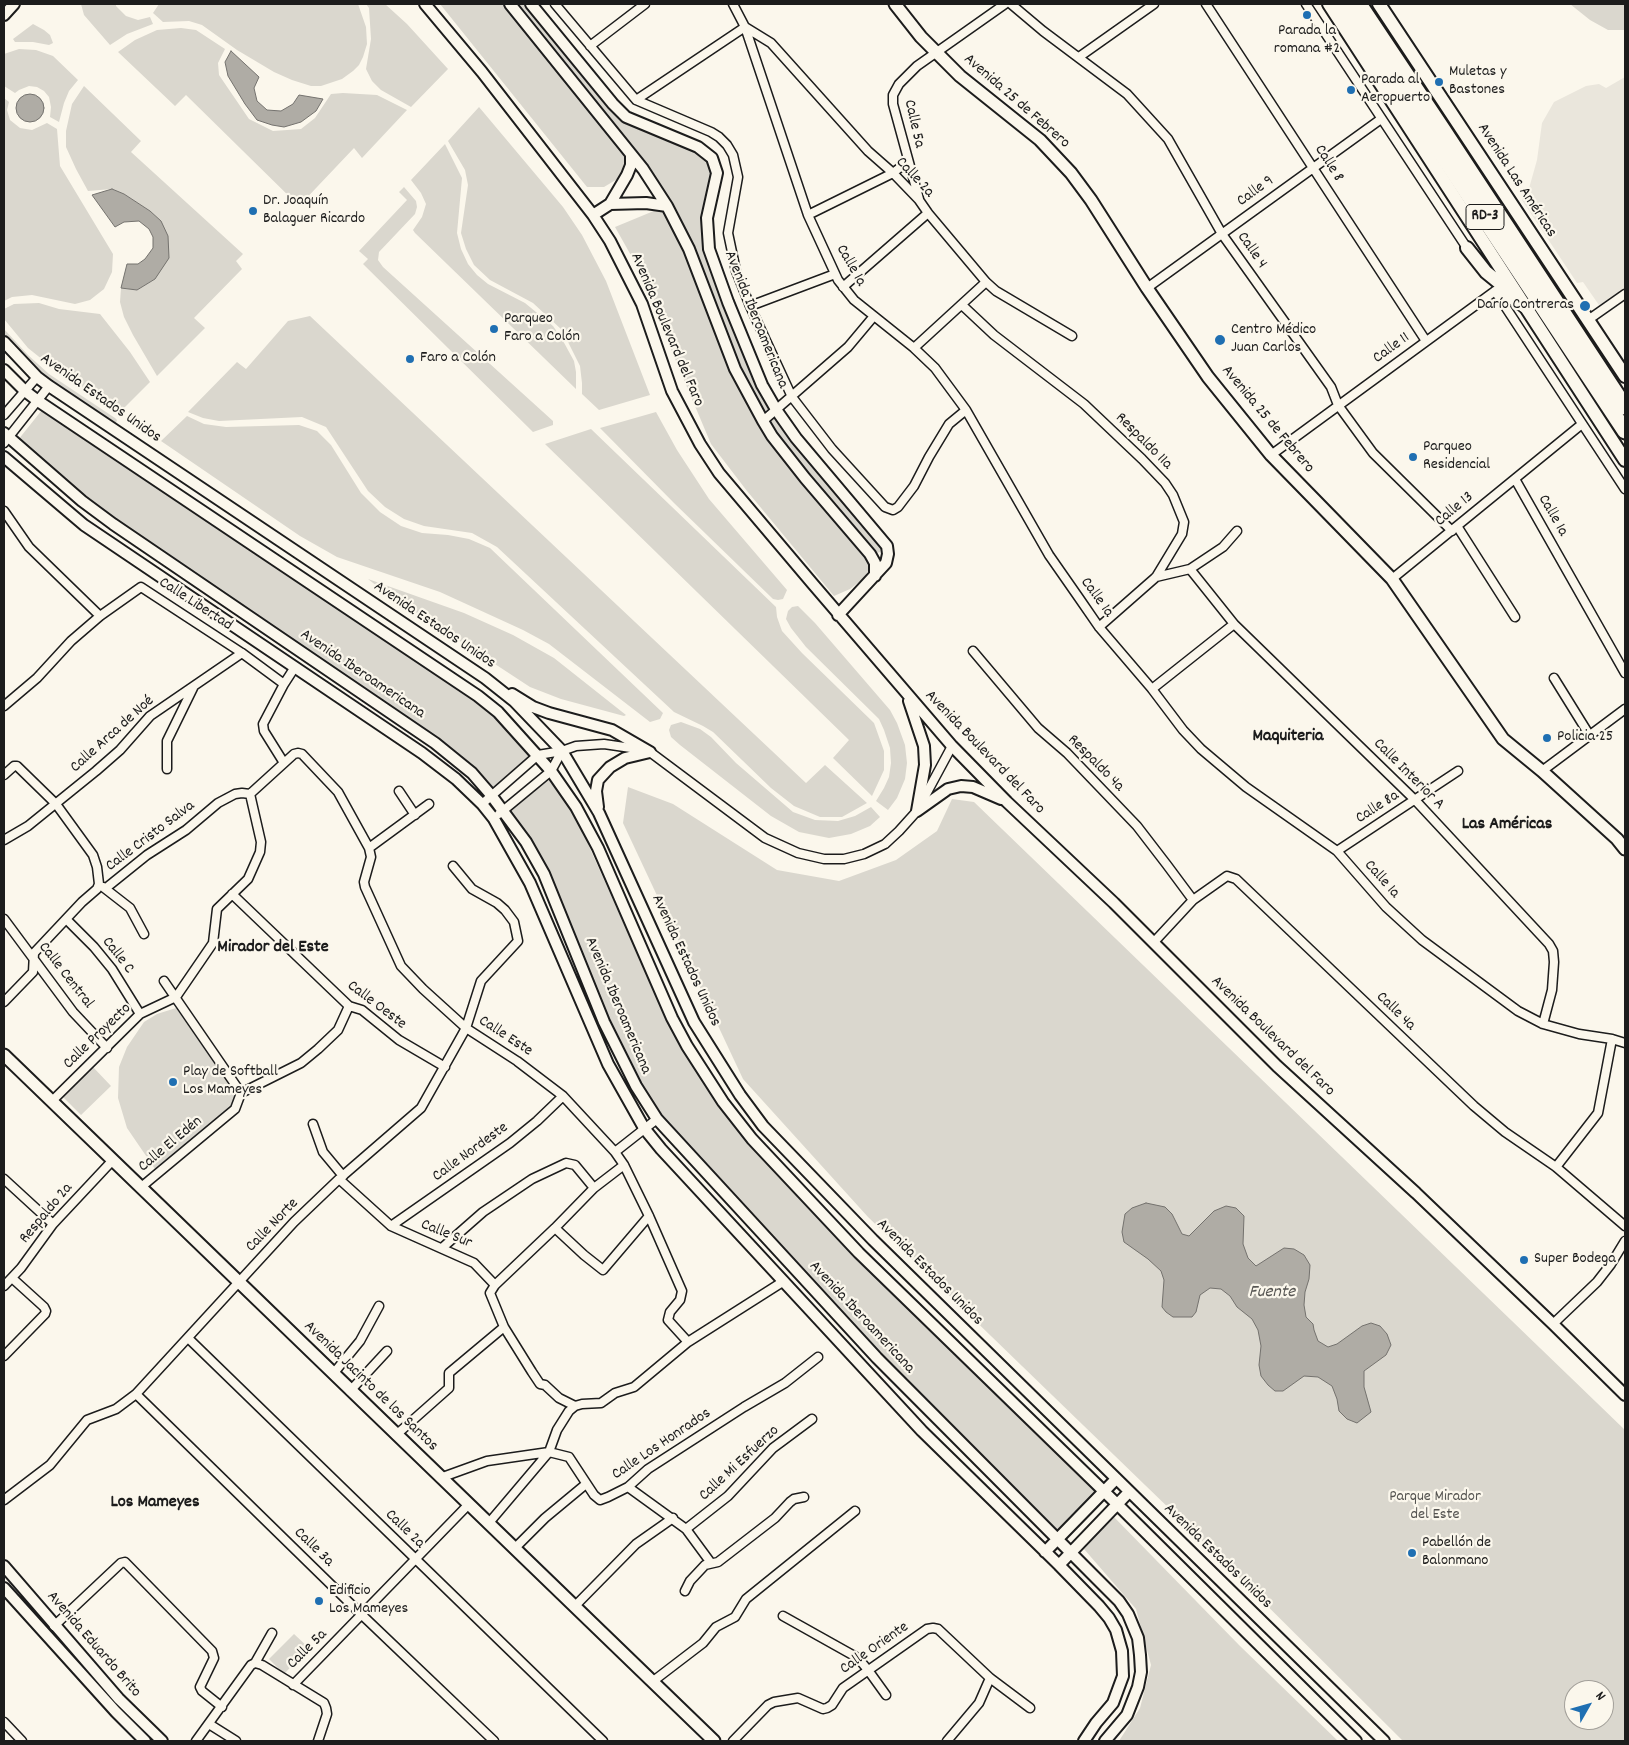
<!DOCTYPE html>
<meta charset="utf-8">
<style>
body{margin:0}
#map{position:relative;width:1629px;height:1745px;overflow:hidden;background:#fbf7ec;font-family:Dekko,sans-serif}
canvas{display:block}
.frame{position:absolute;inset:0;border:5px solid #1c1c1c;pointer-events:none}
.north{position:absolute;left:1564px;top:1680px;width:50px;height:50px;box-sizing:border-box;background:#fbf7ec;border:1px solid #a29f99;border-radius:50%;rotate:52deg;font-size:14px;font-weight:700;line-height:20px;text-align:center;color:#1c1c1c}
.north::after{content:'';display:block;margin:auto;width:18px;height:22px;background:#1f6fb2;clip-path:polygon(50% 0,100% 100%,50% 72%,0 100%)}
</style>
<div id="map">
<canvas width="1629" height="1745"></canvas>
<div class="frame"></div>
<div class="north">N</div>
</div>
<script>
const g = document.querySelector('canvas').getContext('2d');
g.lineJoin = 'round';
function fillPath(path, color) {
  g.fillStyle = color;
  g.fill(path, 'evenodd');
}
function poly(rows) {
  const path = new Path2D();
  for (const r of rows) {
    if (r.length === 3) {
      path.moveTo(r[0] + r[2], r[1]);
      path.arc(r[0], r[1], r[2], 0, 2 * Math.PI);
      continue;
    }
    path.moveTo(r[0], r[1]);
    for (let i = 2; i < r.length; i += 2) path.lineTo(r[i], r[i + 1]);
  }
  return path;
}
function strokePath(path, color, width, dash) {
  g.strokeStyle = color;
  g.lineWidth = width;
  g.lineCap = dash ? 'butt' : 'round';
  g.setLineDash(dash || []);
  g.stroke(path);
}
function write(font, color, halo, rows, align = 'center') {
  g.font = font + ' Dekko,sans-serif';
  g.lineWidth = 4.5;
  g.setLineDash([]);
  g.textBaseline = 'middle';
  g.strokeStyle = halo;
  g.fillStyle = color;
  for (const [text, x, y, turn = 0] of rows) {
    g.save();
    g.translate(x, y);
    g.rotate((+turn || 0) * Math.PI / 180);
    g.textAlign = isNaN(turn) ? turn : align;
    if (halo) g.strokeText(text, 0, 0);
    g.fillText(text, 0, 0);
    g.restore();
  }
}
const built = poly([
 [1625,77,1625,292,1601,308,1583,282,1577,283,1522,200,1528,192,1537,160,1542,123,1554,102,1586,86,1599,84,1606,88]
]);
const green = poly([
 [81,4,116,4,116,6,126,16,138,20,150,17,153,24,127,34,110,45,84,15],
 [159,4,358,4,366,27,367,44,363,57,359,65,353,71,342,79,321,86,311,86,292,80,274,72,237,50,202,25,189,21,163,22,153,13],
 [366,4,385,4,407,24,448,69,411,107,381,90,372,81,366,69,371,39,369,8],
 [440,4,505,4,622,150,625,161,619,178,604,187,587,187],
 [513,4,529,4,626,120,697,149,710,159,715,175,708,253,760,386,882,547,880,552,874,554,772,433,735,361,669,205],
 [1570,4,1625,4,1625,30,1608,30,1590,20],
 [33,24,44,30,50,35,53,43,49,45,33,42,15,42,13,39],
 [181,28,196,30,225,49,218,63,219,75,249,119,273,131,301,129,315,118,331,94,343,93,377,95,407,110,362,158,354,148,299,206,186,95,175,106,118,52,135,40,157,30],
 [19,49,36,50,53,56,78,80,69,91,64,103,59,122,50,117,51,107,49,97,44,91,37,87,29,86,19,90,15,93,4,86,4,54],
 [84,86,141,141,131,152,243,254,236,261,242,269,194,318,205,328,157,376,133,335,124,317,120,302,121,288,137,290,155,279,161,221,150,211,124,194,112,189,88,191,76,169,66,147,66,131,72,104],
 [4,98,9,102,7,110,10,120,20,128,32,130,47,123,57,129,60,166,113,254,112,272,104,289,90,300,75,304,32,295,12,297,4,301],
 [479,107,563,207,582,235,606,281,650,395,599,410,582,394,582,383,580,366,562,330,533,303,490,280,474,265,466,249,461,233,468,185,465,170,448,141],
 [445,144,462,178,457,233,461,249,468,264,477,275,488,284,525,303,553,326,562,339,574,361,576,372,576,389,415,233,413,230,422,217,426,204,421,193,411,180],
 [404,187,416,201,417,207,415,214,379,252,378,260,383,267,553,421,553,425,533,432,363,264,368,259,359,251,407,200,399,192],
 [661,208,687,255,732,372,758,423,865,555,871,566,864,578,850,589,834,596,747,491,711,444,633,259,615,227],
 [39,303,59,309,100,314,130,352,150,382,120,412,58,372,28,348,4,319,4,309,14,304],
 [310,316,806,783,825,765,867,803,842,817,820,817,794,806,771,788,713,732,703,726,674,712,497,547,472,533,424,526,404,519,385,507,368,491,326,427,302,417,219,421,203,418,188,412,237,362,246,369,288,321],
 [4,329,28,355,49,374,115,418,117,420,116,423,107,419,72,396,24,359,4,336],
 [42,410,248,546,489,708,531,755,492,788,471,763,353,681,175,562,84,495,18,440],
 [656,412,677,450,709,499,787,590,783,599,778,600,773,599,674,503,600,428],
 [187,416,204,424,226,427,299,425,317,431,331,445,361,493,380,512,401,526,422,533,448,535,469,539,490,548,663,713,660,719,650,722,549,644,523,630,440,592,337,557,300,536,161,441],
 [591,429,776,607,777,617,782,631,802,653,874,723,884,751,884,770,872,796,833,758,849,740,545,444],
 [368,579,464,613,513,635,554,658,626,715,624,716,561,699,530,687,382,590],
 [798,606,815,623,890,710,897,723,905,745,907,763,905,779,897,798,888,810,876,801,884,788,889,777,891,763,890,748,884,730,879,719,806,647,791,628,786,619,788,611,792,607],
 [681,722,700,729,711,737,736,763,793,812,815,820,838,821,855,816,871,807,880,817,870,826,851,834,829,838,799,832,771,816,680,745,671,737,669,730,671,725],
 [549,780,574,813,667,1020,691,1063,721,1107,752,1146,811,1210,1097,1492,1058,1531,848,1322,660,1117,644,1091,611,1024,562,902,528,833,509,811],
 [628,787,673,804,777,870,839,881,896,860,937,831,952,799,974,802,1625,1430,1625,1741,1403,1741,1176,1515,868,1217,743,1079,623,823],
 [1574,1690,1604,1690,1604,1720,1574,1720],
 [176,1008,238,1097,234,1110,155,1169,127,1128,118,1098,119,1067,127,1047,144,1022,157,1014],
 [93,1067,111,1086,81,1115,63,1097],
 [1113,1516,1239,1645,1338,1741,1119,1741,1140,1708,1151,1665,1136,1609,1084,1549],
 [294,1634,309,1648,284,1674,269,1659]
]);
const water = poly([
 [231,51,259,77,254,88,257,101,267,110,281,111,293,104,299,95,323,99,316,111,301,122,284,127,272,125,257,120,245,104,228,76,225,62,231,51],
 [30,108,14],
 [112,189,124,194,150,211,161,221,168,236,169,258,155,279,137,290,121,288,127,264,138,264,145,259,153,248,153,237,149,229,139,221,124,222,115,227,92,195,112,189],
 [1146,1203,1165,1207,1172,1214,1182,1234,1189,1236,1214,1211,1226,1206,1236,1208,1244,1216,1243,1244,1248,1258,1256,1266,1284,1248,1294,1249,1304,1255,1310,1265,1309,1279,1305,1292,1304,1305,1306,1317,1313,1324,1314,1330,1318,1341,1328,1347,1337,1344,1362,1326,1371,1323,1380,1326,1387,1334,1391,1345,1386,1355,1364,1371,1364,1387,1371,1412,1357,1423,1347,1419,1339,1411,1337,1399,1332,1386,1318,1377,1304,1376,1283,1391,1275,1391,1268,1385,1261,1376,1259,1365,1261,1346,1258,1330,1252,1319,1237,1307,1230,1296,1221,1289,1210,1288,1200,1295,1196,1312,1192,1317,1173,1317,1166,1312,1162,1307,1164,1280,1161,1271,1148,1259,1124,1242,1122,1232,1125,1214,1132,1208,1146,1203]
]);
const minor = poly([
 [555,4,636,100,711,132,719,137,727,145,733,155,738,177,728,233,736,271,750,306,792,397,832,449,885,507,893,510,898,507,914,486,929,457,949,424,966,410],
 [733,4,745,27,808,215,838,280,854,300,914,348,935,368,966,410,1049,555,1079,598,1099,627,1152,689,1183,730,1201,749,1246,787,1337,851,1386,907,1422,940,1518,1011,1543,1024,1579,1034,1612,1039,1625,1043],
 [1011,4,1043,31,1127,94,1168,139,1222,234,1331,387,1338,405,1373,453,1452,531],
 [1206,4,1426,341],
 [1306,4,1467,248],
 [590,46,645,4],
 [1079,57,1154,4],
 [636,100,745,27,771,43,868,151,893,173,919,200,928,213,986,282,996,291,1072,336],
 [919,199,893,104,893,95,899,84,917,66,1005,4],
 [808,215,893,173,908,161],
 [843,287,928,213],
 [1147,288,1381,119],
 [1495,291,1625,489],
 [1495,291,1506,296,1523,308],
 [962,305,994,335,1084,404,1142,459,1165,483,1173,495,1184,522,1182,534,1156,577,1099,627],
 [750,306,835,274],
 [1588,320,1625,294],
 [914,348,986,282],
 [4,415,37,377],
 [763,421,848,347,874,316],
 [4,443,49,386],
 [1271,455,1495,291],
 [1515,479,1625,673],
 [4,511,29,547,100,616],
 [1457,526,1515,617],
 [1190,569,1234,624,1416,801,1549,944,1553,951,1554,962,1552,990,1543,1024],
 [1156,577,1190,569,1223,547,1237,531],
 [1392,579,1582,424],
 [973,651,1038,728,1067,753,1137,826,1167,865,1193,900],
 [1554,678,1590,736],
 [1152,689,1234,624],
 [4,706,37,678,71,641,100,616,141,587,242,653,284,684],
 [284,763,264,731,263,724,284,684,295,667],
 [167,769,167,741,193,688],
 [1542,771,1625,709],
 [4,775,14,766,17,766,56,804,93,855,97,867,99,884],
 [399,791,415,815],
 [482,804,538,755,562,751,576,746,604,744,631,748,650,752,765,838,798,853,824,859,844,859,864,854,885,844,899,831,917,811,952,746],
 [499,814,551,771,562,751],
 [4,840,28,826,96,771,120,750,150,716,242,653],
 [369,848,429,804],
 [1337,851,1458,771],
 [103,887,130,908,144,934],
 [106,888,147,855,186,830,218,803,235,794,242,793,250,794,294,754,298,753,302,754,338,792,369,848,371,857,364,882,365,887,401,966,423,989,466,1028,517,1061,563,1096,615,1152,624,1165,649,1216,682,1291,680,1300,670,1312,668,1320,688,1342],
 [232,894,349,1006,362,1010,399,1040,445,1067],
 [4,919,73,1012,107,1048],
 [66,919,94,947,112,969,140,1014],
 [1154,942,1193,900,1227,876,1236,879,1474,1106,1505,1132,1556,1167,1625,1226],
 [164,981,241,1093],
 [4,1002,33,972,34,953,82,902,97,889,99,884],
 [52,1101,140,1014,176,997,213,943,217,909,248,879,260,852,261,842,250,794],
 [313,1124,323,1152,343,1176],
 [615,1152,657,1119],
 [1556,1167,1598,1113,1612,1039],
 [4,1179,53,1224],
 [339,1179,391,1226,474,1263,495,1285,490,1293,504,1327,532,1372,540,1384,545,1385,559,1398,575,1406],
 [140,1188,235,1109,241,1093,301,1063,318,1049,338,1030,349,1006],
 [391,1226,510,1143,537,1121,563,1096],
 [555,1228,584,1255,603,1270,649,1216],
 [442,1248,483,1212,532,1179,566,1163,575,1165,594,1188],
 [495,1285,555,1228,594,1188,624,1165],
 [4,1286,21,1268,53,1224,112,1161],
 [1553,1324,1597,1282,1611,1264,1625,1241],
 [188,1338,603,1741],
 [4,1356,45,1314,46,1311,44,1307,12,1278],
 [333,1374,360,1341,379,1306],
 [350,1391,387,1351],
 [136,1394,362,1615,494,1741],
 [396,1435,449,1388,449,1373,504,1327],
 [440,1478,487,1461,549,1452,569,1457,594,1495,600,1500,608,1497,628,1487,648,1469,744,1407,785,1383,818,1357],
 [628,1487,686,1529,711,1563],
 [4,1500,50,1465,87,1420,116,1409,136,1394,294,1222,339,1179,421,1108,466,1028,481,981,518,941,514,922,505,910,497,903,472,889,453,866],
 [488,1524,549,1452,557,1430,569,1411,575,1406,582,1404,601,1403,615,1393,634,1387,688,1342,784,1281],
 [686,1529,728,1496,773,1448,812,1419],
 [514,1549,545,1518,586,1484],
 [685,1591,690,1581,705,1565,718,1562,775,1518,790,1502,794,1499,804,1497],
 [574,1607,636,1544,673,1518],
 [783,1616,858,1658,868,1670,886,1695],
 [54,1626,121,1563,125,1562,212,1651,214,1658,200,1687,202,1691,222,1707],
 [255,1663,262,1665,324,1703,326,1708,327,1714,318,1741],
 [652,1682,703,1643,716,1627,735,1617,746,1599,855,1511],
 [293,1685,468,1505],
 [4,1722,22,1741],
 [209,1724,236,1741],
 [196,1741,251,1665,255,1663,272,1633],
 [733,1741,768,1705,774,1702,798,1698,823,1709,827,1708,832,1705,843,1688,927,1629,933,1628,938,1629,990,1678,1030,1708],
 [947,1741,979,1703,990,1678]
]);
const tertiary = poly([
 [425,4,482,72,593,215,610,241,642,304,672,391,700,444,719,473,812,583,952,746,1007,802,1114,903,1277,1066,1416,1193,1553,1324,1625,1395],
 [510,4,643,169,667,206,689,249,735,369,763,421,772,436,805,478,870,554,875,563,875,576],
 [531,4,613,104,626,117,698,147,712,158,717,173,707,218,709,249,728,302,762,385,777,411,796,438,887,546,888,554,886,563,838,615],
 [4,15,14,4],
 [610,204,646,203,667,206],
 [593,215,610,204,627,175,631,165,631,154],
 [4,342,37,377,49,386,485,678,514,701,562,751,599,813,694,1022,740,1095,763,1126,873,1240,1384,1741],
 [4,370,25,391,38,401,478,696,498,712,551,771,576,807,598,848,672,1018,687,1046,723,1102,752,1139,859,1253,1117,1504,1356,1741],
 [4,433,82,501,113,524,435,743,472,773,491,795,526,842,544,874,604,1022,636,1086,657,1119,877,1358,1100,1582,1119,1601,1128,1614,1138,1638,1140,1655,1141,1672,1138,1687,1127,1715,1105,1741],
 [4,457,84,525,422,753,456,779,482,804,494,819,530,883,608,1064,644,1128,661,1149,922,1431,1059,1565,1099,1606,1109,1618,1116,1630,1122,1651,1123,1676,1113,1703,1096,1723,1084,1741],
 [512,694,533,707,549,713,612,730,650,752],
 [909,701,924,746,925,765,917,811],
 [598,807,596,791,598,780,610,767,625,758,650,752],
 [917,811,948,789,961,786,973,787,1001,799],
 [1045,1552,1116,1479],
 [1059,1565,1129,1492],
 [4,1566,119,1699,162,1741],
 [4,1588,116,1712,145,1741]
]);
const secondary = poly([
 [895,4,921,37,960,76,1040,140,1071,173,1091,200,1147,288,1208,377,1271,455,1392,579,1503,739,1542,771,1617,839,1625,849],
 [4,1055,714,1741]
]);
const primary = poly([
 [1329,4,1625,460],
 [1379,4,1625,376],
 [1467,248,1486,272,1513,294]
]);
const motorway = poly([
 [1342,4,1625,431],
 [1359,4,1443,130,1625,407]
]);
const markers = [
 [1307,15,5,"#1f6fb2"],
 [1439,82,5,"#1f6fb2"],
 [1351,90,5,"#1f6fb2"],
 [253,211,5,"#1f6fb2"],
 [1585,306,6,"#1f6fb2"],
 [494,329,5,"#1f6fb2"],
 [1220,340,6,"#1f6fb2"],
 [410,359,5,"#1f6fb2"],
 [1413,457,5,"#1f6fb2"],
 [1547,738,5,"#1f6fb2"],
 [173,1082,5,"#1f6fb2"],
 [1524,1260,5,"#1f6fb2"],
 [1412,1553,5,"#1f6fb2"],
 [319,1601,5,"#1f6fb2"]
];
const shields = [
 [1485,217,38]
];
const shieldNames = [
 ["RD-3",1485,217]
];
const poiNames = [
 ["Parada la",1307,32,"center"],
 ["romana #2",1307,50,"center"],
 ["Muletas y",1449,73],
 ["Bastones",1449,91],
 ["Parada al",1361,81],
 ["Aeropuerto",1361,99],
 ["Dr. Joaquín",263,202],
 ["Balaguer Ricardo",263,220],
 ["Darío Contreras",1574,306,"right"],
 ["Parqueo",504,320],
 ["Faro a Colón",504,338],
 ["Centro Médico",1231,331],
 ["Juan Carlos",1231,349],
 ["Faro a Colón",420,359],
 ["Parqueo",1423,448],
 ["Residencial",1423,466],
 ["Policia 25",1557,738],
 ["Play de Softball",183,1073],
 ["Los Mameyes",183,1091],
 ["Super Bodega",1534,1260],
 ["Pabellón de",1422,1544],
 ["Balonmano",1422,1562],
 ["Edificio",329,1592],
 ["Los Mameyes",329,1610]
];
const streetNames = [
 ["Avenida 25 de Febrero",1016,102,41],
 ["Calle 5a",913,124,77],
 ["Calle 8",1328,164,57],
 ["Calle 2a",914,178,47],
 ["Avenida Las Américas",1516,181,57],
 ["Calle 9",1256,192,-36],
 ["Calle 4",1251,251,55],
 ["Calle 1a",850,266,60],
 ["Avenida Iberoamericana",755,320,68],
 ["Avenida Boulevard del Faro",666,330,67],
 ["Calle 11",1392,349,-36],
 ["Avenida Estados Unidos",100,399,35],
 ["Avenida 25 de Febrero",1267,420,50],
 ["Respaldo 11a",1143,442,45],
 ["Calle 13",1455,510,-40],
 ["Calle 1a",1552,516,60],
 ["Calle 1a",1096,598,54],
 ["Calle Libertad",195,605,33],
 ["Avenida Estados Unidos",434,626,34],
 ["Avenida Iberoamericana",362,675,34],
 ["Calle Arca de Noé",113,735,-42],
 ["Avenida Boulevard del Faro",984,753,46],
 ["Respaldo 4a",1095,764,45],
 ["Calle Interior A",1408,775,45],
 ["Calle 8a",1378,808,-33],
 ["Calle Cristo Salva",151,837,-37],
 ["Calle 1a",1381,880,48],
 ["Calle C",117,956,52],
 ["Avenida Estados Unidos",685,961,65],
 ["Calle Central",65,976,52],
 ["Calle Oeste",376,1006,37],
 ["Avenida Iberoamericana",617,1006,67],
 ["Calle 4a",1395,1012,44],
 ["Calle Proyecto",98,1037,-44],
 ["Calle Este",505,1037,33],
 ["Avenida Boulevard del Faro",1272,1037,44],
 ["Calle El Edén",171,1145,-40],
 ["Calle Nordeste",471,1153,-36],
 ["Respaldo 2a",47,1214,-50],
 ["Calle Norte",273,1226,-46],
 ["Calle Sur",446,1235,22],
 ["Avenida Estados Unidos",929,1273,45],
 ["Avenida Iberoamericana",861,1318,47],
 ["Avenida Jacinto de los Santos",370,1387,44],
 ["Calle Los Honrados",662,1445,-34],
 ["Calle Mi Esfuerzo",740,1464,-43],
 ["Calle 2a",404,1530,44],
 ["Calle 3a",313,1548,44],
 ["Avenida Estados Unidos",1217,1557,44],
 ["Avenida Eduardo Brito",93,1645,49],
 ["Calle Oriente",875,1649,-35],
 ["Calle 5a",308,1650,-45]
];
const parkNames = [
 ["Parque Mirador",1435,1498],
 ["del Este",1435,1516]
];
const neighbourhoodNames = [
 ["Maquiteria",1288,738],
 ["Las Américas",1507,826],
 ["Mirador del Este",273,949],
 ["Los Mameyes",155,1504]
];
const waterNames = [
 ["Fuente",1272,1294]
];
fillPath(built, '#eae6dc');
fillPath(green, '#dad7ce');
fillPath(water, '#afaca5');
strokePath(water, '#74726e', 1);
strokePath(minor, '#1c1c1c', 11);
strokePath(tertiary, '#1c1c1c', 14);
strokePath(secondary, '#1c1c1c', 15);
strokePath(primary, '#1c1c1c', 16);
strokePath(motorway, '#1c1c1c', 19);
strokePath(minor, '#fbf7ec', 8);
strokePath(tertiary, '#fbf7ec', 10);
strokePath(secondary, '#fbf7ec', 11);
strokePath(primary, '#fbf7ec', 12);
strokePath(motorway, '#fbf7ec', 15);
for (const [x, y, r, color] of markers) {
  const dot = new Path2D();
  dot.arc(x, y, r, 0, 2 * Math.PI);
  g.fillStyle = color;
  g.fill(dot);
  strokePath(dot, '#fbf7ec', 2);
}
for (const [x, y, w] of shields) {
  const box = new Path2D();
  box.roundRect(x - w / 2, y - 12.5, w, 25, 4);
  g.fillStyle = '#fbf7ec';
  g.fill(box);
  strokePath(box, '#1c1c1c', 1);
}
write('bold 15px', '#1c1c1c', null, shieldNames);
write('16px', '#1c1c1c', '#fbf7ec', poiNames, 'left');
write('16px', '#1c1c1c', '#fbf7ec', streetNames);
write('16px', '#555451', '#fbf7ec', parkNames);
write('bold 18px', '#1c1c1c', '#fbf7ec', neighbourhoodNames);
write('italic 18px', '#575653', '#fbf7ec', waterNames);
</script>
